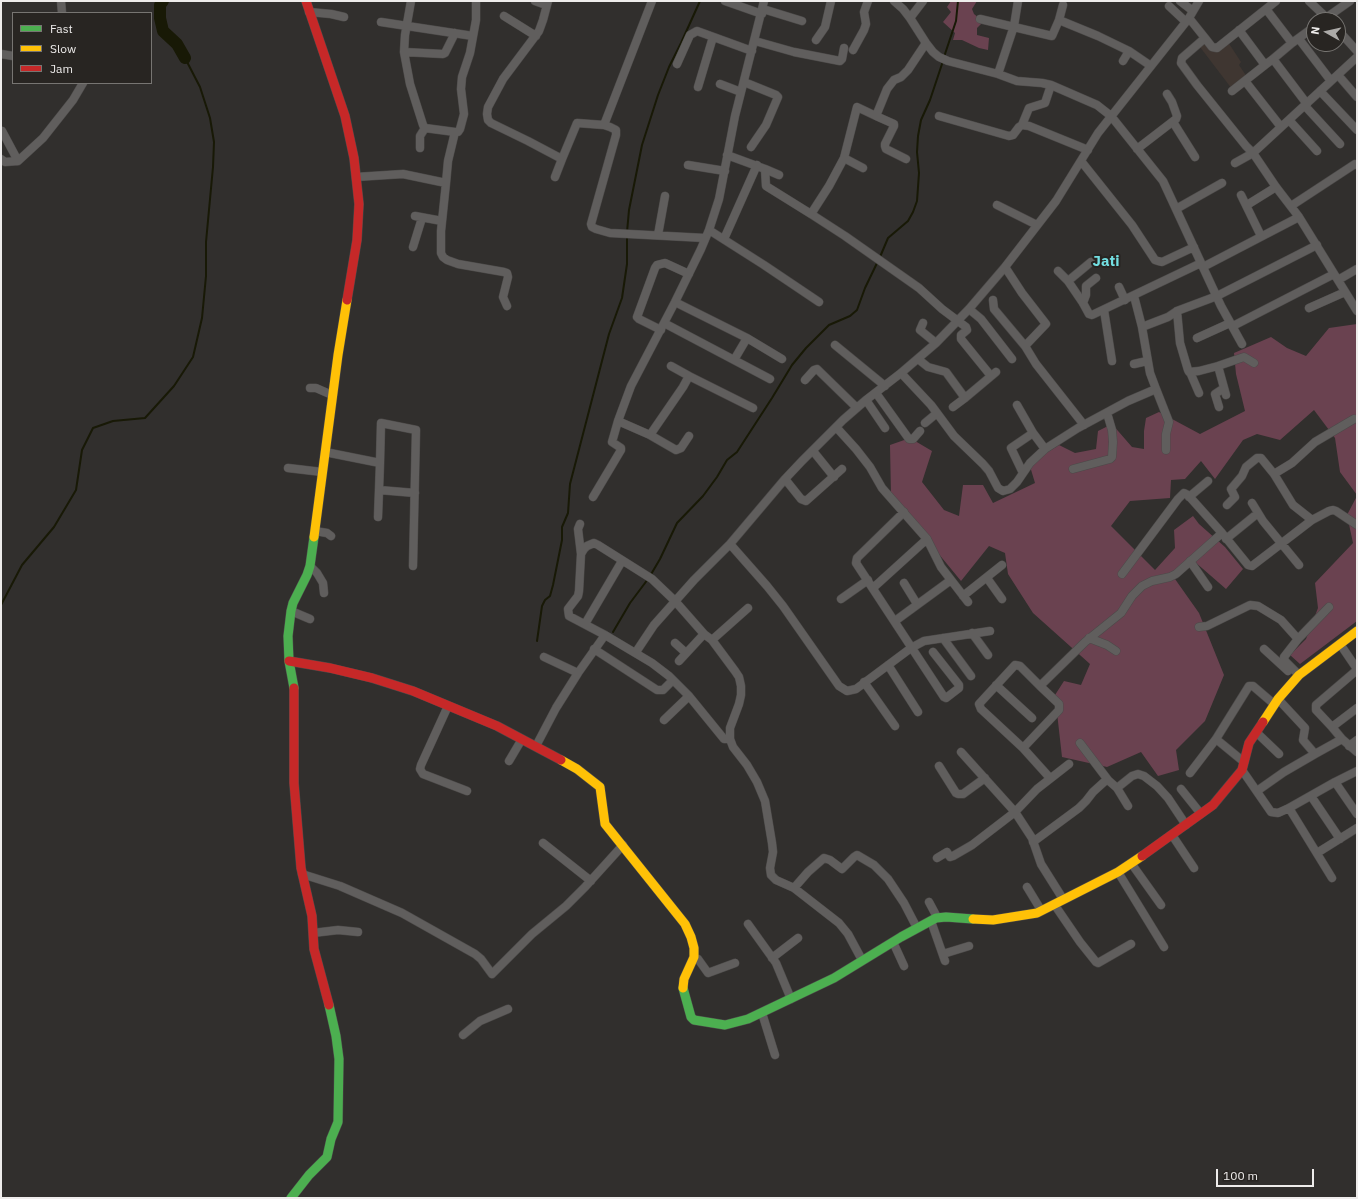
<!DOCTYPE html>
<style>
body{margin:0}
#map{position:relative;width:1358px;height:1199px;overflow:hidden;background:#312f2d;font-family:"IBM Plex Sans",sans-serif}
canvas{display:block}
.frame{position:absolute;inset:0;border:2px solid #eeeceb;pointer-events:none}
.legend{position:absolute;left:12px;top:12px;width:140px;height:72px;box-sizing:border-box;background:#282522;border:1px solid #777572;margin:0;padding:5px 7px;list-style:none;font-size:12px;color:#eeeceb}
.legend li{display:flex;align-items:center;gap:8px;height:20px}
.legend b{width:20px;border:1px solid #777572}
.north{position:absolute;left:1306px;top:12px;width:40px;height:40px;box-sizing:border-box;background:#282522;border:1px solid #777572;border-radius:50%;rotate:278deg;font-size:11px;font-weight:700;line-height:16px;text-align:center;color:#eeeceb}
.north::after{content:'';display:block;margin:auto;width:14px;height:18px;background:#acaaa8;clip-path:polygon(50% 0,100% 100%,50% 72%,0 100%)}
.scale{position:absolute;left:1216px;top:1169px;width:98px;height:18px;box-sizing:border-box;border:2px solid #eeeceb;border-top:0;padding-left:5px;font-size:12px;line-height:14px;white-space:nowrap;color:#eeeceb;-webkit-text-stroke:3px #282522;paint-order:stroke}
</style>
<div id="map">
<canvas width="1358" height="1199"></canvas>
<div class="frame"></div>
<ul class="legend">
<li><b style="height:5px;background:#4caf50"></b>Fast</li>
<li><b style="height:5px;background:#ffc107"></b>Slow</li>
<li><b style="height:5px;background:#c62828"></b>Jam</li>
</ul>
<div class="north">N</div>
<div class="scale">100 m</div>
</div>
<script>
const g = document.querySelector('canvas').getContext('2d');
g.lineJoin = 'round';
function fillPath(path, color) {
  g.fillStyle = color;
  g.fill(path, 'evenodd');
}
function poly(rows) {
  const path = new Path2D();
  for (const r of rows) {
    path.moveTo(r[0], r[1]);
    for (let i = 2; i < r.length; i += 2) path.lineTo(r[i], r[i + 1]);
  }
  return path;
}
function strokePath(path, color, width, dash) {
  g.strokeStyle = color;
  g.lineWidth = width;
  g.lineCap = dash ? 'butt' : 'round';
  g.setLineDash(dash || []);
  g.stroke(path);
}
function write(font, color, halo, rows, align = 'center') {
  g.font = font + ' "IBM Plex Sans",sans-serif';
  g.lineWidth = 4;
  g.setLineDash([]);
  g.textBaseline = 'middle';
  g.strokeStyle = halo;
  g.fillStyle = color;
  for (const [text, x, y, turn = 0] of rows) {
    g.save();
    g.translate(x, y);
    g.rotate((+turn || 0) * Math.PI / 180);
    g.textAlign = isNaN(turn) ? turn : align;
    if (halo) g.strokeText(text, 0, 0);
    g.fillText(text, 0, 0);
    g.restore();
  }
}
const built = poly([
 [1208,39,1215,50,1228,42,1241,62,1239,65,1247,77,1232,89,1200,47]
]);
const forest = poly([
 [951,1,977,1,972,9,974,14,979,18,982,23,977,28,977,35,989,38,988,50,979,48,962,40,953,40,955,33,943,22,951,12,947,7],
 [1357,324,1357,495,1340,472,1335,438,1314,410,1280,440,1257,434,1243,440,1215,479,1201,461,1185,479,1171,480,1170,498,1130,501,1111,526,1155,570,1175,548,1174,530,1193,516,1199,524,1225,547,1243,569,1226,589,1195,562,1175,579,1199,613,1224,675,1205,721,1176,750,1179,770,1158,776,1141,752,1107,767,1062,757,1055,695,1064,681,1081,685,1090,664,1033,613,1008,574,1005,553,989,546,961,581,891,496,890,445,910,438,932,451,922,482,944,510,959,516,963,485,983,485,993,503,1035,483,1029,463,1059,445,1075,453,1096,449,1098,431,1112,424,1132,447,1144,449,1144,431,1146,418,1159,412,1200,434,1245,411,1236,374,1234,353,1271,337,1287,348,1306,356,1329,328],
 [1357,496,1357,621,1300,664,1290,655,1306,639,1318,608,1315,583,1353,543,1347,515]
]);
const stream = poly([
 [944,57,956,21,958,1],
 [627,232,629,210,642,145,658,95,669,67,681,43,700,1],
 [880,257,888,238,908,221,913,212,917,201,919,173,917,152,918,136,921,120,930,100,943,61],
 [650,576,660,559,677,523,703,496,717,477,727,460,737,452,772,398,792,365,806,348,829,325,850,316,857,310,865,288,878,261],
 [1,605,22,565,54,527,76,490,82,450,93,428,113,421,145,418,174,386,193,357,202,318,206,276,206,242,213,167,214,142,210,118,200,87,185,58],
 [613,632,630,603,648,579],
 [537,641,542,606,545,600,550,596,553,585,562,540,562,527,568,513,570,484,609,334,622,298,627,264,627,237]
]);
const river = poly([
 [163,1,160,5,160,18,163,31,177,44,185,58]
]);
const street = poly([
 [61,1,62,13],
 [411,1,405,35,404,52,410,84,423,125,425,128,455,132,458,132,460,129,464,114,461,89,462,77,470,53,476,20,476,1],
 [535,1,546,5],
 [548,1,543,20,539,31,503,79,488,107,487,114,488,120,491,123,528,141,562,159],
 [725,1,762,14],
 [894,1,903,9,910,18,926,43,933,52,939,57,948,61,998,74,1017,81,1042,83,1051,85,1097,105,1111,116,1163,181,1221,306,1242,344],
 [1180,1,1193,11],
 [1309,1,1329,20],
 [1169,6,1186,22],
 [763,9,802,21],
 [1266,9,1292,43,1314,27],
 [309,12,331,14,344,17],
 [504,16,536,36],
 [910,18,923,1],
 [1189,18,1205,38,1182,58,1181,63,1197,85,1246,146,1253,153,1276,187,1299,217,1357,311],
 [980,19,1052,36,1059,20,1098,36,1129,51,1151,66],
 [1059,20,1063,5],
 [1323,20,1350,1],
 [381,22,473,36],
 [1239,30,1265,65,1273,59,1307,104],
 [1338,30,1357,51],
 [1205,38,1212,47,1217,48,1276,1],
 [1299,39,1331,81],
 [816,40,825,27,831,1],
 [755,41,794,52,840,61,842,59,844,48],
 [853,50,864,30,866,24,864,12,868,1],
 [404,52,443,54,445,53,455,33],
 [1,54,13,56],
 [1273,59,1292,43],
 [1123,61,1129,51],
 [677,64,690,35,697,31,752,51],
 [998,74,1014,26,1018,1],
 [1338,75,1357,97],
 [1245,81,1281,127],
 [744,82,776,95,778,97,766,125,751,147],
 [720,84,741,92],
 [698,87,713,37],
 [1232,91,1265,65],
 [1320,91,1357,130],
 [1305,106,1340,144],
 [876,116,894,124,894,126,885,144,885,146,886,149,906,159],
 [939,116,1009,136,1013,135,1019,127,1022,125,1029,126,1088,150],
 [1289,120,1317,151],
 [1173,122,1195,157],
 [604,125,652,1],
 [1022,125,1029,108,1045,103,1051,85],
 [2,131,18,161],
 [420,148,420,136,425,128],
 [1137,149,1176,119,1177,116,1172,102,1167,94],
 [727,155,765,169,766,186,811,214,829,186,844,158,857,107,876,116,887,89,894,80,901,77,908,70,926,43],
 [844,158,863,168],
 [1,159,5,162,18,161,43,138,73,100,83,83],
 [1081,161,1132,225,1155,260,1158,261,1162,262,1194,247],
 [1235,163,1253,153,1357,57],
 [688,165,725,171],
 [765,169,779,175],
 [356,177,403,174,446,183,441,231,441,253,443,257,447,260,458,264,504,272,507,273,508,277,503,297,507,306],
 [555,177,562,159,577,123,604,125,610,127,616,130,616,135,591,224,592,227,596,229,610,233,705,238],
 [446,183,448,161,455,132],
 [1241,195,1261,236],
 [997,205,1037,225],
 [1247,205,1276,187],
 [1291,206,1355,164,1357,165],
 [1176,209,1222,183],
 [811,214,845,236,919,288,942,309,966,327,967,330,961,335,961,339,991,376],
 [415,216,442,221],
 [709,230,764,265,819,302],
 [658,235,665,196],
 [724,239,757,165],
 [413,247,422,218],
 [1091,262,1068,281,1083,303,1089,314,1092,315,1201,263],
 [1005,267,1022,293,1046,324,1025,346],
 [1203,267,1299,217],
 [1058,271,1068,281],
 [1338,280,1357,269],
 [1119,287,1125,300],
 [993,300,994,309,1025,346,1036,364,1084,425],
 [675,302,747,338,782,359],
 [1083,303,1086,295,1086,286,1096,278],
 [1309,308,1345,292],
 [969,309,981,319,1012,359],
 [1104,310,1112,361],
 [1177,311,1180,343,1188,370,1189,372,1199,371,1218,366,1226,395],
 [664,323,770,379],
 [923,323,920,330,936,343],
 [1233,326,1334,274],
 [1142,327,1168,317,1177,311,1217,296,1317,245],
 [661,330,639,319,637,317,655,268,657,265,665,263,689,274],
 [1197,338,1230,323],
 [835,345,885,386],
 [918,359,928,367,946,372,965,398,996,372],
 [734,360,747,338],
 [1134,364,1147,361],
 [671,366,689,376],
 [1218,366,1244,357,1254,363],
 [1190,372,1199,393],
 [901,373,931,405,954,436,983,464,989,471,998,488,1003,491,1010,489,1017,482,1030,463,1045,449,1078,428,1128,401,1156,389,1150,373,1142,327,1134,296],
 [805,380,814,370,817,369,857,408],
 [310,388,316,388,332,395],
 [1156,389,1169,422,1166,434,1166,450],
 [876,393,909,439,913,439,920,431],
 [866,400,885,428],
 [1017,405,1033,433,1011,448,1023,473],
 [953,407,965,398],
 [1219,407,1215,394,1224,388],
 [753,408,689,376,683,387,650,435,618,421,631,386,675,302,701,249,709,230,719,199,735,116,764,1],
 [925,423,937,413],
 [836,427,856,449,870,467,882,488,927,539,941,567,968,602],
 [1033,433,1045,449],
 [650,435,676,450,681,448,689,436],
 [813,451,834,477],
 [325,452,380,463,381,423,416,430,413,566],
 [288,468,322,472],
 [1073,469,1110,459,1112,457,1113,442,1112,430,1107,413],
 [785,479,801,499,806,501,842,469],
 [379,490,415,493],
 [593,497,621,450,621,448,612,442,618,421],
 [1189,497,1208,481],
 [1252,503,1263,521,1299,565],
 [1227,505,1235,497,1231,489,1242,476,1246,467,1257,458,1261,458,1274,474],
 [904,512,857,558,856,563,944,697,946,698,959,688,959,685,933,652],
 [378,517,380,463],
 [1312,520,1293,505,1274,474,1292,463,1315,442,1354,419],
 [580,524,578,529,581,554],
 [315,531,327,533,331,536],
 [1222,533,1248,565,1252,566,1312,520,1329,511,1333,510,1336,511,1357,525],
 [1226,539,1258,513],
 [730,544,767,586,783,606,839,686,847,691,856,689,911,648,924,641,990,631],
 [1190,561,1208,587],
 [310,566,317,573,323,583,324,593],
 [987,578,1002,599],
 [904,583,917,604],
 [873,588,927,539],
 [963,596,1002,565],
 [841,599,868,580],
 [291,611,310,619],
 [895,621,951,580],
 [585,624,622,561],
 [1199,627,1207,626,1250,605,1258,606,1281,620,1298,639,1284,657,1285,661,1299,675],
 [972,633,988,655],
 [943,638,971,676],
 [1089,638,1107,645,1116,651],
 [1298,639,1329,607],
 [712,640,748,608],
 [675,643,686,653],
 [1340,644,1357,669],
 [594,649,657,690,663,690,673,680],
 [1264,649,1288,671],
 [636,652,654,625,694,580,730,544,785,479,802,461,843,420,866,400,901,373,936,343,969,309,1005,267,1056,201,1098,133,1189,18,1199,1],
 [544,657,578,673],
 [679,661,704,634],
 [888,665,918,712],
 [864,682,895,726],
 [996,685,1032,718],
 [1040,686,1020,666,1015,665,979,704,981,709,1023,748,1050,778],
 [1278,699,1305,728,1303,740,1315,754,1342,739,1357,752],
 [448,706,421,765,420,769,423,774,467,791],
 [664,720,689,696],
 [1332,727,1316,710,1316,705,1357,670],
 [1256,732,1279,754],
 [730,739,724,739,689,696,669,676,652,663,605,635,569,616,568,609,578,596,579,591,581,554,584,549,587,546,594,543,598,545,652,579,675,601,704,634,712,640,735,671,739,677,741,686,741,695,739,704,730,728,730,739,733,747,747,765,757,782,765,801,772,843,773,852,770,868,771,875,776,880,794,888,839,923,848,934,862,960],
 [1342,739,1332,727,1357,708],
 [1080,743,1108,780],
 [536,746,556,708,578,673,605,635],
 [1349,746,1357,740],
 [1023,748,1059,710,1059,704,1040,686,1085,642,1121,613,1132,596,1142,586,1152,581,1170,577,1176,574,1222,533,1188,495,1184,493,1178,499,1122,574],
 [961,752,1015,812,1032,838,1041,864,1063,899],
 [509,761,522,739],
 [1244,762,1216,739,1249,686,1253,686,1274,704],
 [939,766,956,793,958,794,963,794,985,778],
 [1242,770,1271,812,1278,813,1289,808],
 [1357,771,1335,782,1357,814],
 [1190,773,1216,739],
 [1117,788,1128,806],
 [1181,789,1201,814],
 [1257,791,1284,772,1315,754],
 [1311,796,1340,839],
 [1172,835,1194,868],
 [1033,842,1079,808,1086,801,1093,792,1104,782,1108,780,1117,788,1132,776,1138,774,1144,776,1157,786,1168,798,1186,825],
 [543,843,591,881],
 [1317,853,1357,828],
 [937,858,947,852,950,857,953,856,972,845,1015,812,1037,789,1069,764],
 [1131,863,1161,905],
 [1118,872,1164,947],
 [302,874,340,886,402,913,475,954,481,959,492,974,532,934,566,906,585,887,623,845],
 [1332,878,1289,808,1335,782],
 [1027,887,1041,910],
 [794,888,808,872,824,858,830,860,842,869,854,857,857,855,874,865,888,879,904,903,917,928],
 [929,902,937,917],
 [1054,904,1080,942,1096,962,1098,963,1131,944],
 [931,921,945,961],
 [748,924,776,963,791,999],
 [313,933,338,930,358,932],
 [893,942,904,966],
 [943,954,969,946],
 [694,957,698,959,708,973,735,963],
 [772,958,798,938],
 [762,1013,775,1055],
 [463,1035,480,1021,508,1009]
]);
const fast = poly([
 [294,688,289,661,288,636,291,611,293,603,307,575,310,566,314,537],
 [683,988,691,1017,694,1020,725,1025,748,1019,834,978,901,937,936,918,946,917,973,919],
 [291,1198,309,1175,327,1157,331,1139,338,1122,339,1059,336,1036,329,1005]
]);
const slow = poly([
 [314,537,338,355,347,300],
 [1263,722,1278,699,1299,675,1357,631],
 [561,760,577,769,600,787,605,824,685,924,691,937,694,948,694,957,684,979,683,988],
 [973,919,993,920,1037,913,1118,872,1142,856]
]);
const jam = poly([
 [306,1,345,116,354,158,359,204,357,240,347,300],
 [289,661,330,668,372,678,413,691,497,726,561,760],
 [294,688,294,783,301,868,312,916,314,949,329,1005],
 [1142,856,1213,805,1242,770,1249,743,1263,722]
]);
const quarterNames = [
 ["Jati",1106,262]
];
fillPath(built, '#3f3631');
fillPath(forest, '#6a4250');
strokePath(stream, '#181906', 2);
strokePath(river, '#181906', 12);
strokePath(street, '#4c4a49', 9);
strokePath(fast, '#4c4a49', 10);
strokePath(slow, '#4c4a49', 10);
strokePath(jam, '#4c4a49', 10);
strokePath(street, '#605e5d', 8);
strokePath(fast, '#4caf50', 9);
strokePath(slow, '#ffc107', 9);
strokePath(jam, '#c62828', 9);
write('bold 15px', '#73dfe2', '#282522', quarterNames);
</script>
